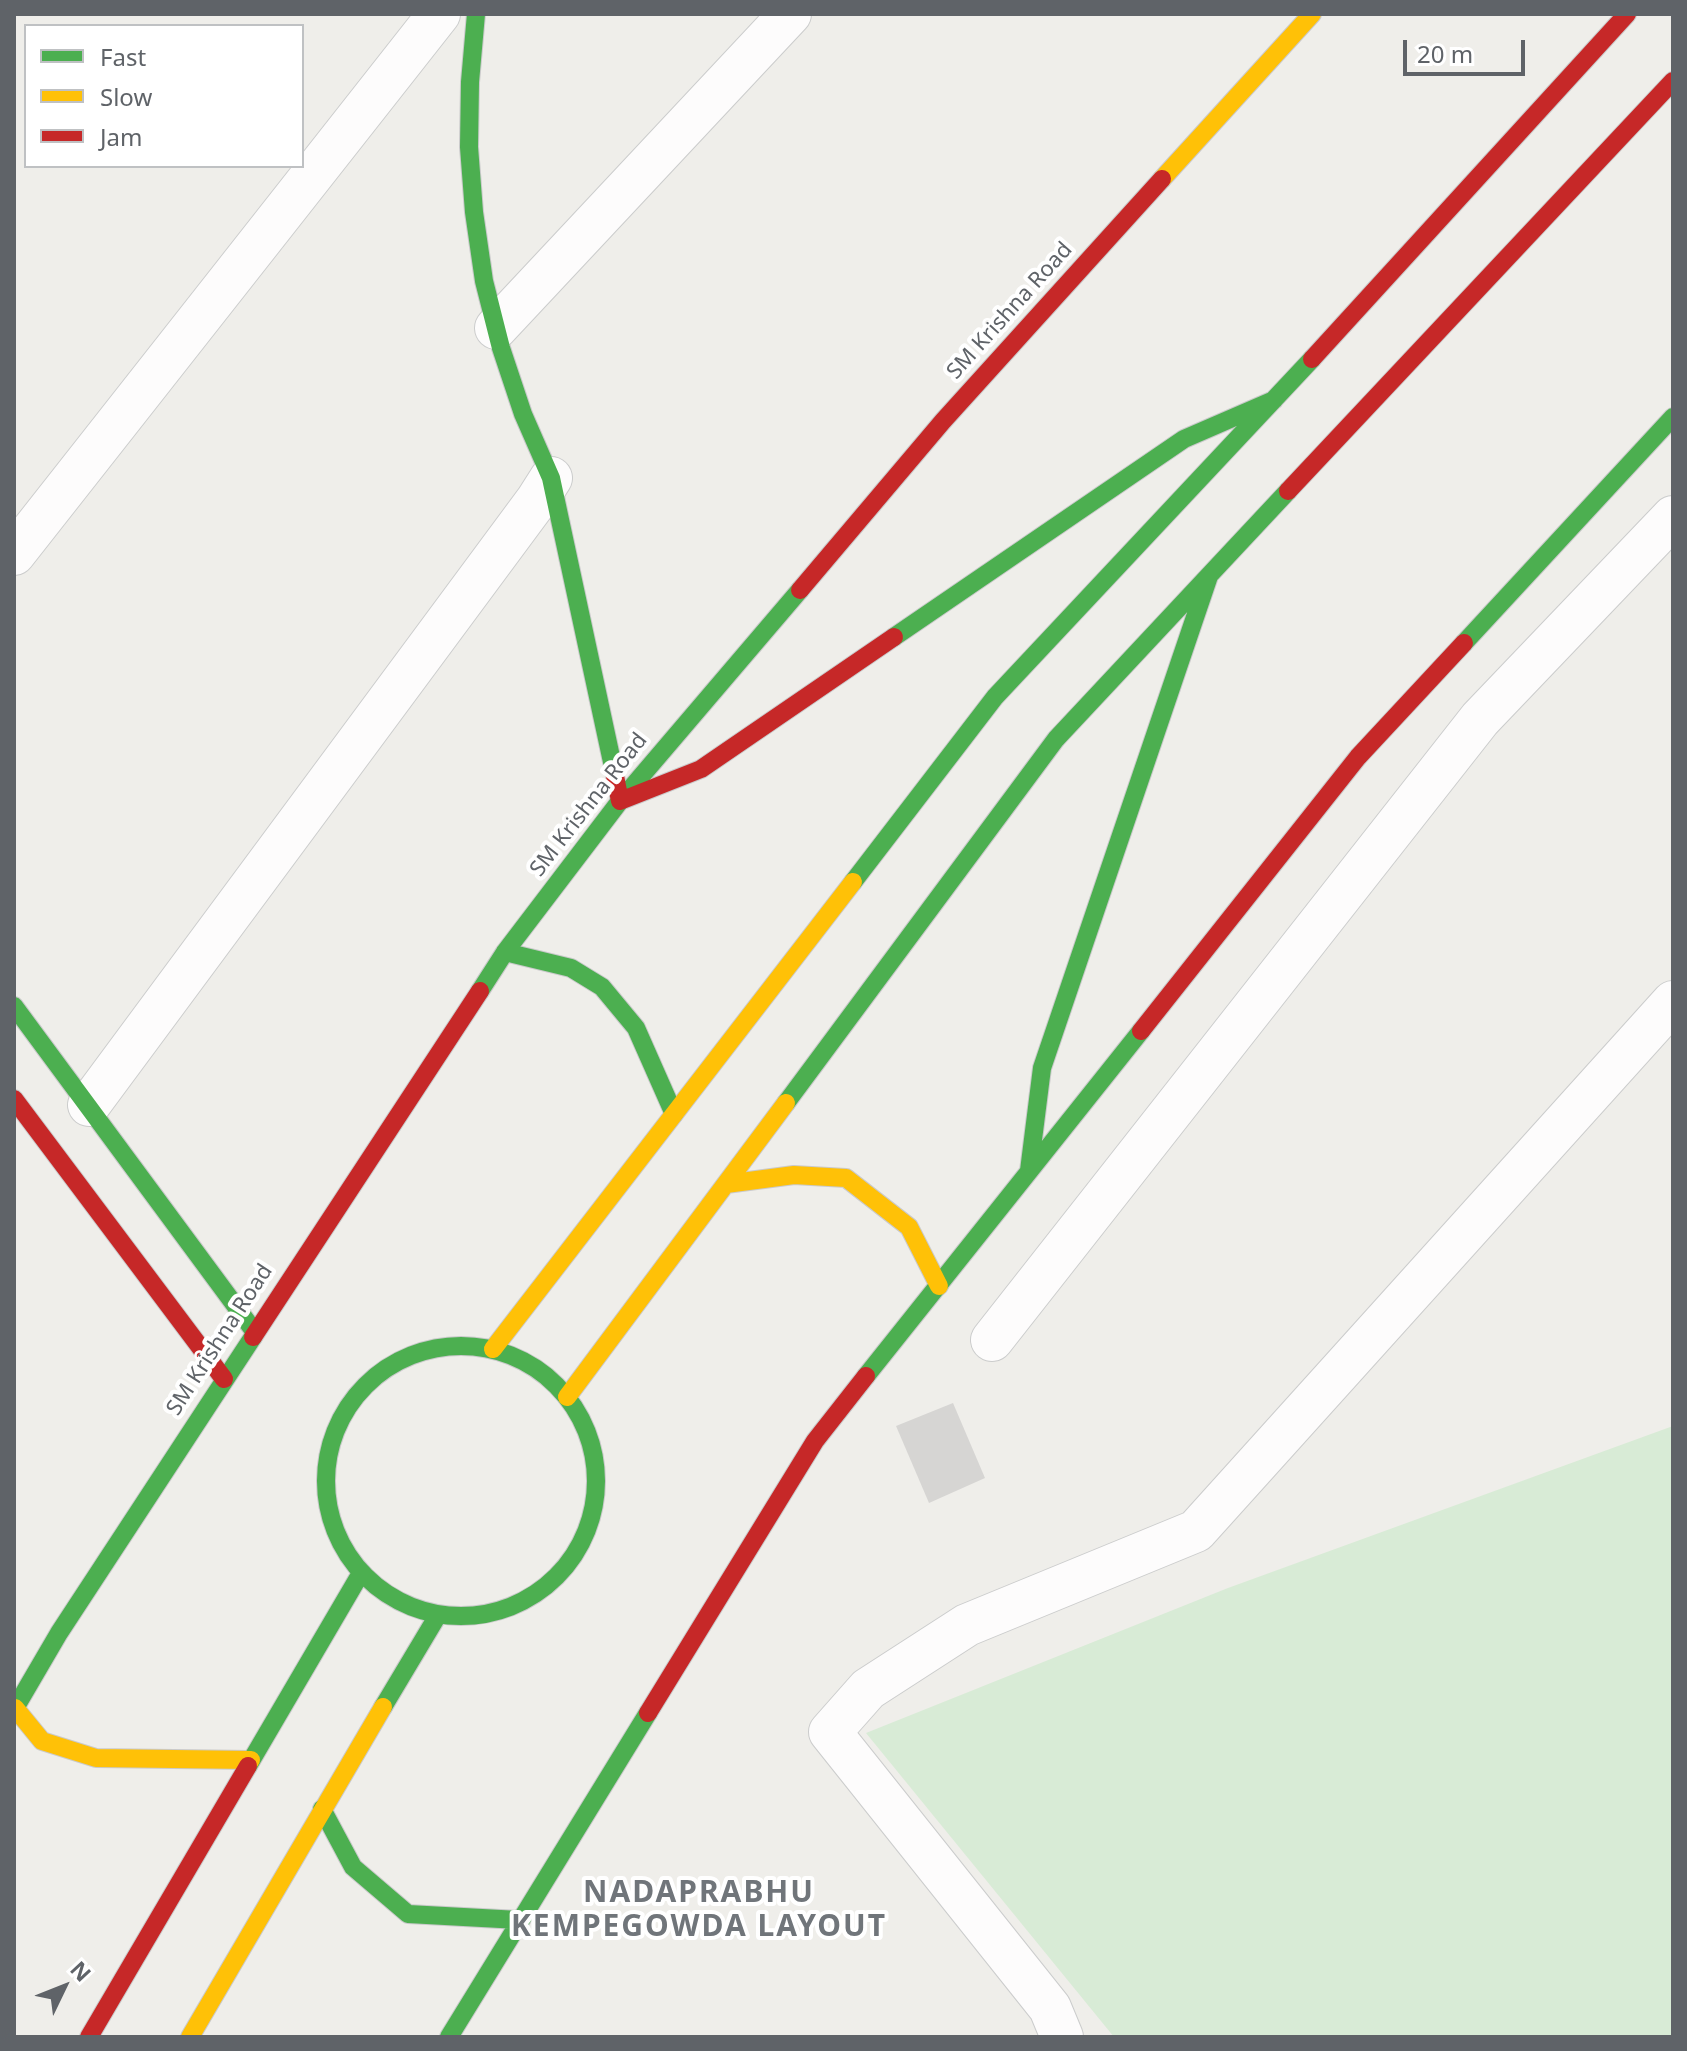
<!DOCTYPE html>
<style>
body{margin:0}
#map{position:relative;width:1687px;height:2051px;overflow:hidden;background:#efeeea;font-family:"Noto Sans",sans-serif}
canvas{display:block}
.frame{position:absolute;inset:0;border:16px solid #5f6368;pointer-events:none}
.legend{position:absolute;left:24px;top:24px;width:280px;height:144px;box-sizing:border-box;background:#fff;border:2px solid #bfc1c3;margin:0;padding:10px 14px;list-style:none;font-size:24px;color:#5f6368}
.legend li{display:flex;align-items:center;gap:16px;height:40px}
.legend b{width:40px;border:2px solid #bfc1c3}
.north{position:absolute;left:24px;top:1947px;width:80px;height:80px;-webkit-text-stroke:6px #fff;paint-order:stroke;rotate:47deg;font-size:22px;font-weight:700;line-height:32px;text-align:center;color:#5f6368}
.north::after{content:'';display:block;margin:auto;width:28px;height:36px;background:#5f6368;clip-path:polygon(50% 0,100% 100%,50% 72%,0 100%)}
.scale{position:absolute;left:1403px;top:40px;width:122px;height:36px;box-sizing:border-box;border:4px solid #5f6368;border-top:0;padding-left:10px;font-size:24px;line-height:28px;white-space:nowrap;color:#5f6368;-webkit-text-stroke:6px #fff;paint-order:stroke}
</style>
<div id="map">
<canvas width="1687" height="2051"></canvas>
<div class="frame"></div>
<ul class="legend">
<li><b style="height:10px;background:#4caf50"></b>Fast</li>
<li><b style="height:10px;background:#ffc107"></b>Slow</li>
<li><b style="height:10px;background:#c62828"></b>Jam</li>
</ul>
<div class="north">N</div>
<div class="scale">20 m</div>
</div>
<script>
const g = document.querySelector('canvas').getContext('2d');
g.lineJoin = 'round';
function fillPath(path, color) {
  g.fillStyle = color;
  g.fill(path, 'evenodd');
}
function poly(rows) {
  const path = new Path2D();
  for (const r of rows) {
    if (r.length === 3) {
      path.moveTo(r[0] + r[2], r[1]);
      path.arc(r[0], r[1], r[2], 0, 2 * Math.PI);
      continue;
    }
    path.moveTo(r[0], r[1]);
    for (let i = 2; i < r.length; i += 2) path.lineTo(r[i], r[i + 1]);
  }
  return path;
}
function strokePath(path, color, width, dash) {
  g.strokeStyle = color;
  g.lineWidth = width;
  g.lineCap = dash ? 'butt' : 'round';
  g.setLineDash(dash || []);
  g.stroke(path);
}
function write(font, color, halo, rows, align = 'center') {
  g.font = font + ' "Noto Sans",sans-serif';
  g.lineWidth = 8;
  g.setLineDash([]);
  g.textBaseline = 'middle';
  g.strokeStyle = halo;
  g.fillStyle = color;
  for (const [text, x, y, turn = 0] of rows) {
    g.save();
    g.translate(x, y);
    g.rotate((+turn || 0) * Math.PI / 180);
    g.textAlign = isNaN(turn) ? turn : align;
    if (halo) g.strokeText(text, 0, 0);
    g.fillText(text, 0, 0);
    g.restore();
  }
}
const green = poly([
 [1673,1426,1673,2037,1114,2037,866,1733,1228,1588]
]);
const building = poly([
 [953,1403,985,1478,929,1503,896,1426]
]);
const street = poly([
 [496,328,790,14],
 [14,554,439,14],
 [89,1105,537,500,551,478],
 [992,1340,1480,719,1673,517],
 [1062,2037,1050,2008,830,1732,868,1689,967,1625,1196,1531,1673,1002]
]);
const fast = poly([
 [476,14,470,82,469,147,474,212,484,281,501,348,523,414,551,478,614,771],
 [894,637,1184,439,1274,400],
 [1464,643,1673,417],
 [853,882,995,697,1312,359],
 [505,952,571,968,602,987,636,1028,674,1114],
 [480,991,505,952,620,801,800,590],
 [14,1006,254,1331],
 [786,1103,1056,739,1288,491],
 [1029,1171,1042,1068,1209,576],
 [461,1481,135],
 [866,1376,1141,1031],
 [383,1707,438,1615],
 [14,1710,59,1633,253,1337],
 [248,1766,361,1573],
 [322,1809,353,1867,408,1914,519,1920],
 [449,2037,648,1713]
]);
const slow = poly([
 [1162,179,1312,14],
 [726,1184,794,1175,846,1178,909,1227,939,1286],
 [493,1349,853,882],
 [567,1397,786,1103],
 [15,1708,42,1741,96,1758,251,1760],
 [190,2037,383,1707]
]);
const jam = poly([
 [1312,359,1627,14],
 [1288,491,1673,81],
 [800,590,943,421,1162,179],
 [614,771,620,801,701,769,894,637],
 [1141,1031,1358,757,1464,643],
 [14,1099,224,1379],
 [253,1337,480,991],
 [648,1713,815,1441,866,1376],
 [89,2037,248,1766]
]);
const streetNames = [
 ["SM Krishna Road",1010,311,-48],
 ["SM Krishna Road",589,805,-52],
 ["SM Krishna Road",220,1340,-57]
];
const districtNames = [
 ["NADAPRABHU",699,1893],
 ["KEMPEGOWDA LAYOUT",699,1927]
];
fillPath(green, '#d8ebd6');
fillPath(building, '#d6d5d3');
strokePath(street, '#cbcccc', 44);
strokePath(fast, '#cacacb', 20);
strokePath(slow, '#cacacb', 20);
strokePath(jam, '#cacacb', 20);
strokePath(street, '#fdfcfc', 42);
strokePath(fast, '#4caf50', 18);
strokePath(slow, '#ffc107', 18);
strokePath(jam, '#c62828', 18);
write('22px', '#5f6368', '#fff', streetNames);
g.letterSpacing = '2px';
write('bold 30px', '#70757a', '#fff', districtNames);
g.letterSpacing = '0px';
</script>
